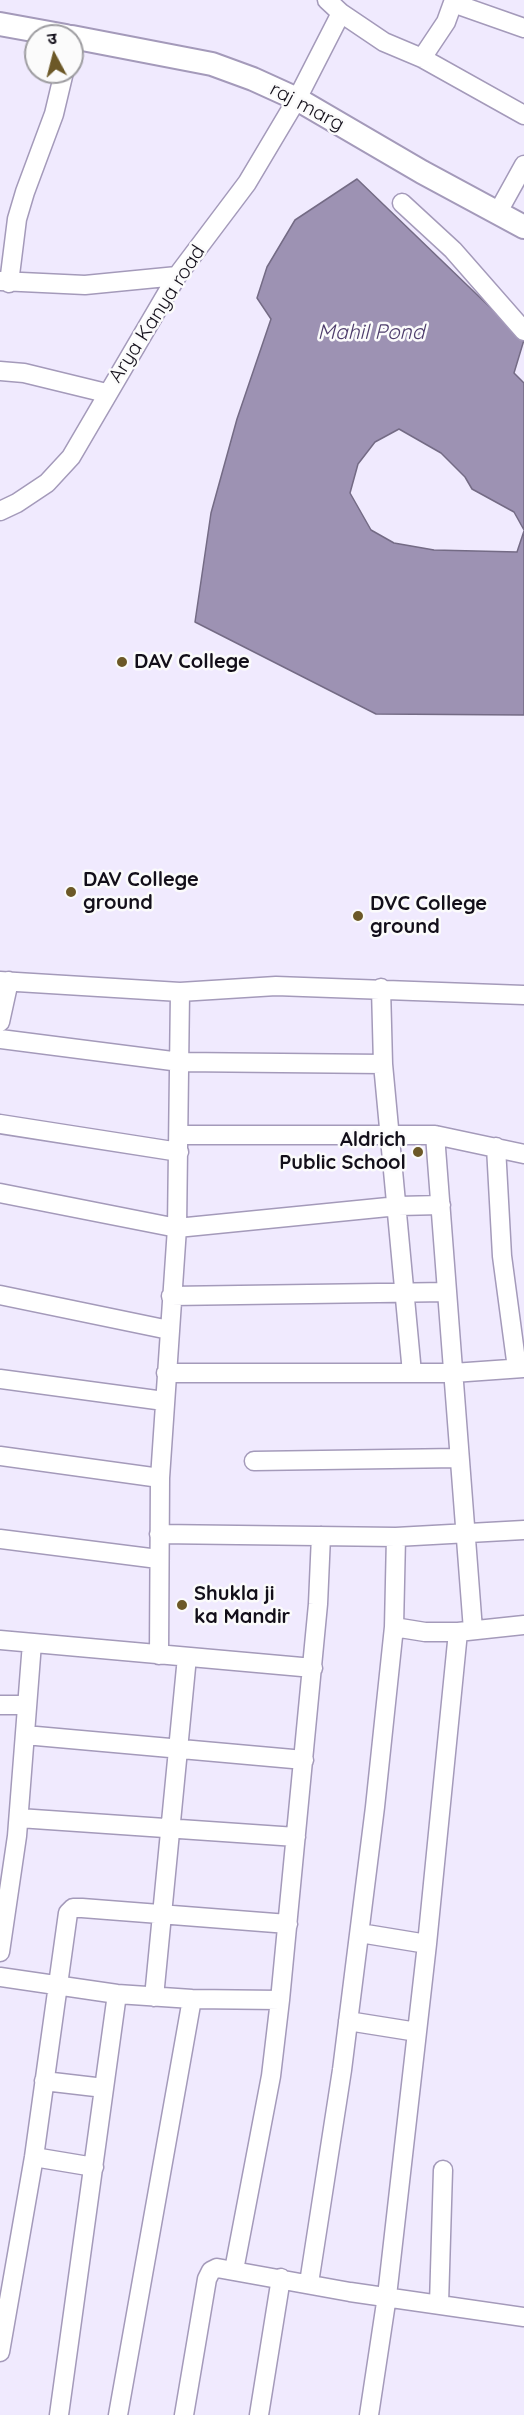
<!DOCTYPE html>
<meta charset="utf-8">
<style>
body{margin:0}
#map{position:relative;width:524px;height:2415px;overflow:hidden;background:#f0eafe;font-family:Quicksand,"Noto Sans Devanagari",sans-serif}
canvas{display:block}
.north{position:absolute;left:24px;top:24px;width:60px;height:60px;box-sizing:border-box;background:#fbfbfb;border:2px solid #9e9da1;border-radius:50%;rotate:353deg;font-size:16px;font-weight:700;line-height:24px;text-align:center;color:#130f1a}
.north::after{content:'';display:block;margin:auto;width:21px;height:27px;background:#6c5827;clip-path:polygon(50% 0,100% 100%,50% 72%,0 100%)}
</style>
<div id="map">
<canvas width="524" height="2415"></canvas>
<div class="north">उ</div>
</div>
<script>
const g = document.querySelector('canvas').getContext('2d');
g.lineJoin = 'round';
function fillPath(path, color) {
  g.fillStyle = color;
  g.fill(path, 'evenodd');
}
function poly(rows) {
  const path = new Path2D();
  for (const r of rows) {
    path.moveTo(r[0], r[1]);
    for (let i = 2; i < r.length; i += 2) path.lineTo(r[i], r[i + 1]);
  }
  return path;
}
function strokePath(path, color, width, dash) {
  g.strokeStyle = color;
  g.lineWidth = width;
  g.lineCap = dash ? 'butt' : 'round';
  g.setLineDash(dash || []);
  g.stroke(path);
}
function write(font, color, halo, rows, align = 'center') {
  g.font = font + ' Quicksand,sans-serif';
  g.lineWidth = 5;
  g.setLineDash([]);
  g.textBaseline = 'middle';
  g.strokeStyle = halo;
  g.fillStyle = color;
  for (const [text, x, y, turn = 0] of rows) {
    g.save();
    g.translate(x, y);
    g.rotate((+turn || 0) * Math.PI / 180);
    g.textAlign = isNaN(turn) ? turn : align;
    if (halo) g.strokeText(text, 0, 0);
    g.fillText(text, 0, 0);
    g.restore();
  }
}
const water = poly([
 [357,179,524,340,514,373,524,383,524,530,514,512,472,489,465,477,441,453,399,429,375,442,358,464,350,493,371,530,394,543,434,550,517,552,524,531,524,715,376,714,195,622,211,513,237,419,271,319,257,298,267,267,295,220,357,179]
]);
const minor = poly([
 [327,0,341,13,384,42,422,58,524,115],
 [453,3,524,28],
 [422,58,446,22,454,0],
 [402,203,453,250,524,331],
 [498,212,524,165],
 [0,281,85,285,177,276],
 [9,283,17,219,25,192,54,114,64,72],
 [0,371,24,373,106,393],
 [0,511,17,503,47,483,71,457,177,276,247,183,297,99,341,13],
 [0,981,180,992,276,986,524,995],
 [381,988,383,1064,412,1373],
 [0,1022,9,981],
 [0,1039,180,1062,383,1064],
 [0,1124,179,1152],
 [179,1135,435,1135,524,1154],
 [435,1135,473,1630],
 [496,1147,502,1256,517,1368],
 [0,1193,177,1228,398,1206,441,1205],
 [0,1295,169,1330],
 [171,1296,447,1292],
 [166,1373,453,1373,524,1368],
 [0,1379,164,1401],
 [0,1456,160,1478],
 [254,1461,458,1458],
 [159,1534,396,1537,524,1530],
 [0,1539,158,1559],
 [394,1627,425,1632,458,1632,524,1625],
 [0,1640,313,1668],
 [159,1655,160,1478,177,1228,180,992],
 [0,1705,27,1705],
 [25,1735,304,1760],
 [19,1818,296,1837],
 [360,1933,427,1944],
 [0,1952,17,1836,32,1643],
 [0,1977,117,1994,192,1999,280,2000],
 [154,1997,187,1657],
 [348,2021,417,2032],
 [44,2081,104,2088],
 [34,2157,94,2167],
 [234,2270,271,2076,280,2000,318,1604,321,1536],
 [309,2283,342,2070,375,1807,394,1627,396,1537],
 [439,2304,443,2170],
 [0,2352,34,2157,68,1913,73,1908,82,1908,288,1924],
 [59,2415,117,1994],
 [118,2415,192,1999],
 [184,2415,207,2279,211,2271,217,2268,350,2292,524,2317],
 [259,2415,281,2278],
 [369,2415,387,2296,427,1944,458,1632]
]);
const major = poly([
 [0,24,66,36],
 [72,37,212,64,253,79,297,99,422,172,524,227]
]);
const markers = [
 [122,662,6,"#6c5827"],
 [71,892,6,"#6c5827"],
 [358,916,6,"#6c5827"],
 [418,1152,6,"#6c5827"],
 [182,1605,6,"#6c5827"]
];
const streetNames = [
 ["raj marg",307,107,28],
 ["Arya Kanya road",157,314,-57]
];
const poiNames = [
 ["DAV College",134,662],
 ["DAV College",83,880],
 ["ground",83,903],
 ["DVC College",370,904],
 ["ground",370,927],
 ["Aldrich",406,1140,"right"],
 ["Public School",406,1163,"right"],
 ["Shukla ji",194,1594],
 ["ka Mandir",194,1617]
];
const waterNames = [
 ["Mahil Pond",371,333]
];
fillPath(water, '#9d92b3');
strokePath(water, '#746b85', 1.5);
strokePath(minor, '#a49aba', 21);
strokePath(major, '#a49aba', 26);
strokePath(minor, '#fff', 18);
strokePath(major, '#fff', 22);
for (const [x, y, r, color] of markers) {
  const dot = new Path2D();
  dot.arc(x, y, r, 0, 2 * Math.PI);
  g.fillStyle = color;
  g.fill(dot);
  strokePath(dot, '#fbfbfb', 2);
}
write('20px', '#130f1a', '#fbfbfb', streetNames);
write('bold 20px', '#130f1a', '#fbfbfb', poiNames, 'left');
write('italic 21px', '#4e3d6c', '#fbfbfb', waterNames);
</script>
